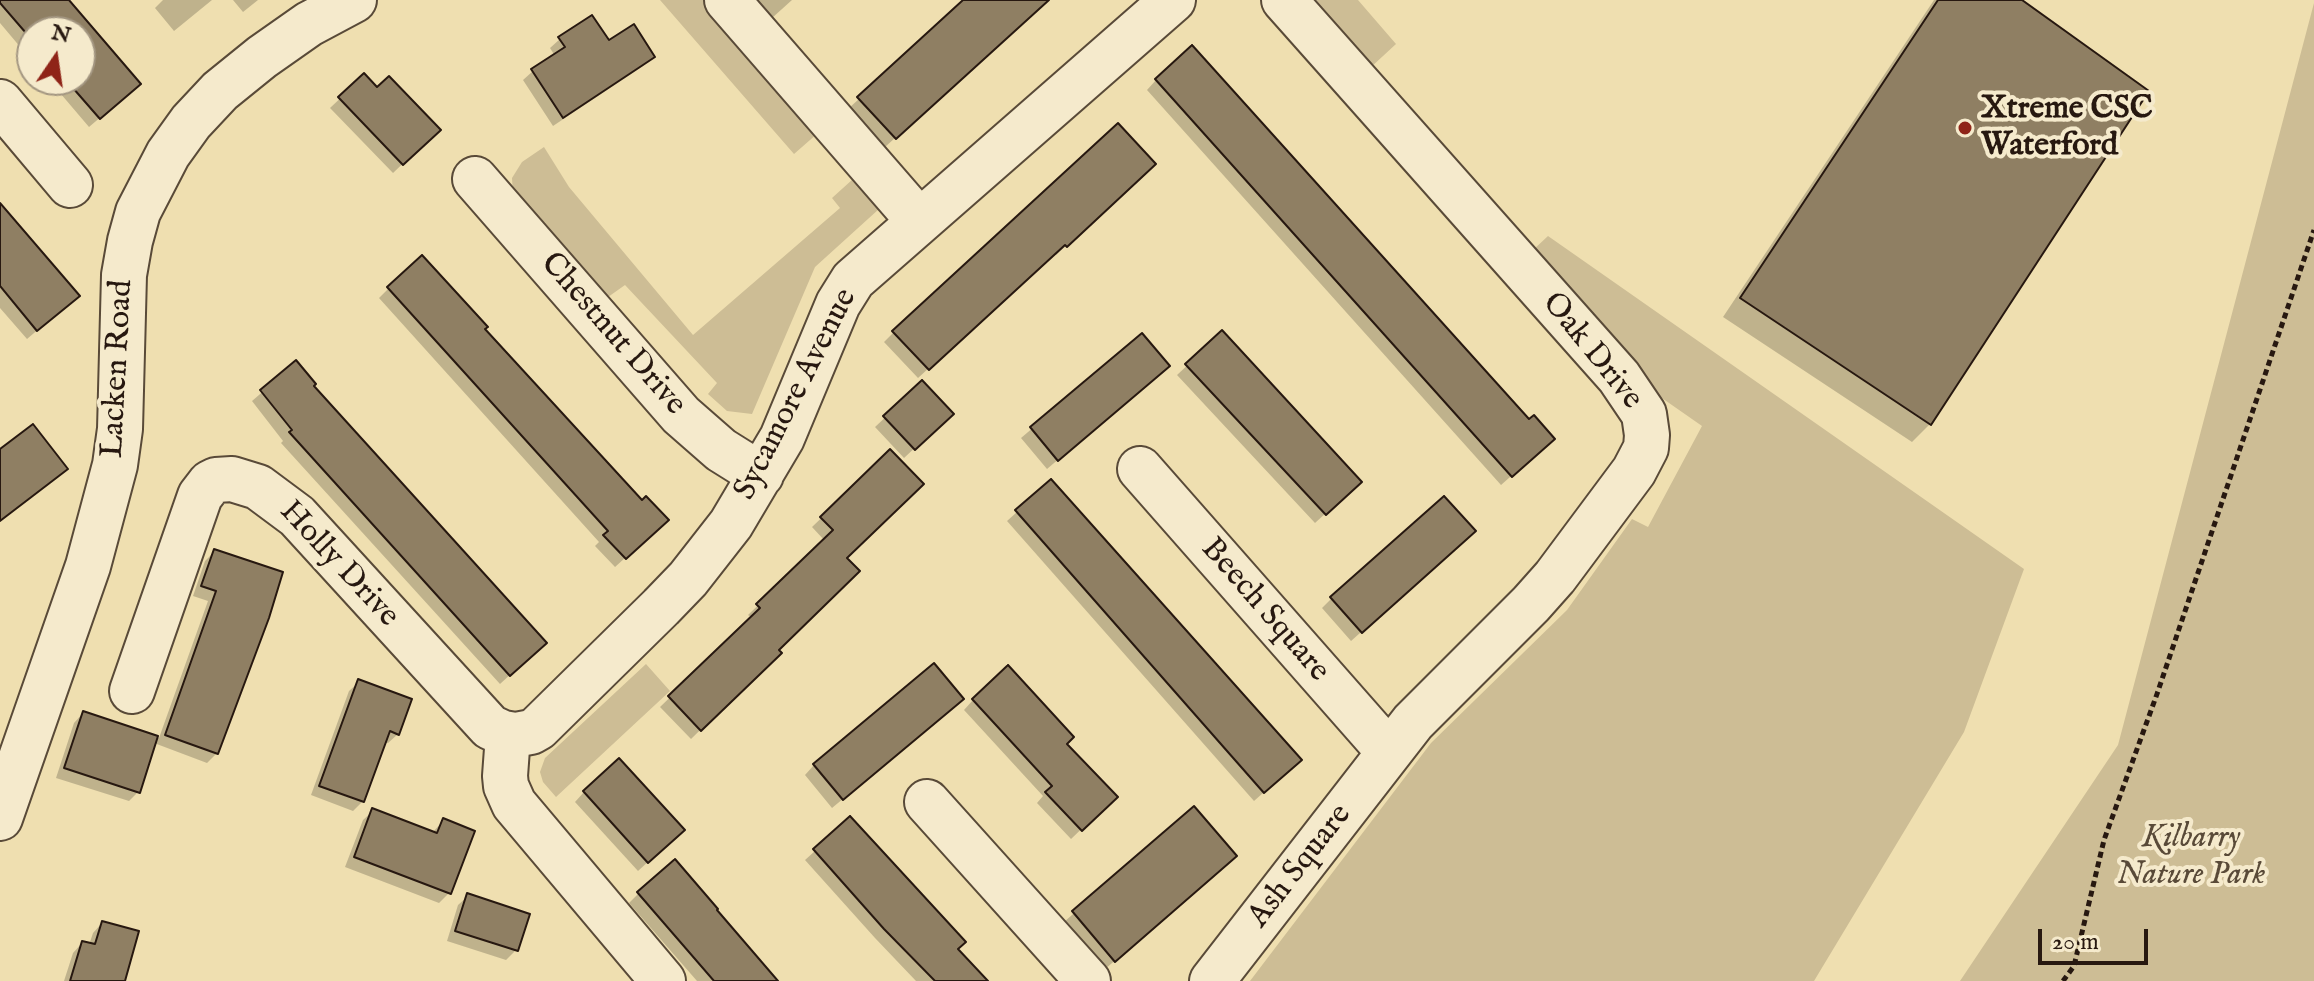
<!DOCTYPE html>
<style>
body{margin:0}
#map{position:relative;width:2314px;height:981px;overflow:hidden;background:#efdfb0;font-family:"IM FELL English",serif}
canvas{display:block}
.north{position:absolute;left:16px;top:16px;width:80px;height:80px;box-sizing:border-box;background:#f5eacc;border:2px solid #a39681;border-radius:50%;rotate:13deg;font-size:22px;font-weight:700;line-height:32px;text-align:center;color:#271810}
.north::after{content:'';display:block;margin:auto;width:28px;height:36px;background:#8f2418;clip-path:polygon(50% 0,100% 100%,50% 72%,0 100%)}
.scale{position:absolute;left:2038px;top:929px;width:110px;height:36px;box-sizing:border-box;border:4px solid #271810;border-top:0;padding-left:10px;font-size:24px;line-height:28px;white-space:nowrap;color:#271810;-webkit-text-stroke:6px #f5eacc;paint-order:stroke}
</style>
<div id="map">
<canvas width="2314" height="981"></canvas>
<div class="north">N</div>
<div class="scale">20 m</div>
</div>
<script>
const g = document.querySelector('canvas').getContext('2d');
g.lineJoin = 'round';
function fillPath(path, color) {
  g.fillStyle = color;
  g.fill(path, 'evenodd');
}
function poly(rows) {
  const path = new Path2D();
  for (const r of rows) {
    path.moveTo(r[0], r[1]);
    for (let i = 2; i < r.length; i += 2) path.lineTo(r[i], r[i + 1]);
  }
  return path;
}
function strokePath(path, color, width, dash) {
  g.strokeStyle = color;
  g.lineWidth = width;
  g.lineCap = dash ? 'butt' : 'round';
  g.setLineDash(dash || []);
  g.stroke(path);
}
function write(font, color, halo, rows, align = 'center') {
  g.font = font + ' "IM FELL English",serif';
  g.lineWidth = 8;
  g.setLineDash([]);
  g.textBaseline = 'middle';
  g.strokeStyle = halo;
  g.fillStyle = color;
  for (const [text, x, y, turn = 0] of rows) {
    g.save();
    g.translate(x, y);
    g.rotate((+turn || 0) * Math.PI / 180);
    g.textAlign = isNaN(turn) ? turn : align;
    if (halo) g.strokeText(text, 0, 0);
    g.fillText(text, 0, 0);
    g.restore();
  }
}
const green = poly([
 [660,0,706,0,818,133,794,154],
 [1309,0,1358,0,1396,44,1370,68],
 [2314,3,2314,981,1960,981,2118,745],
 [544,147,569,187,693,335,840,208,832,198,853,179,879,209,815,267,752,414,727,411,708,394,717,383,625,285,601,302,513,194,512,178,522,162],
 [1548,236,2024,569,1964,732,1814,981,1250,981,1431,743,1567,610,1632,519,1648,527,1702,426,1659,396,1532,251],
 [646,664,670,691,556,797,543,782,540,772,545,758]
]);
const shadow = poly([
 [0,0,67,0,129,93,89,127,49,80,80,80,80,32,32,32,32,61,0,23],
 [163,0,212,0,174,31,155,8],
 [233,0,258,0,243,12],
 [755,0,792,0,772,18],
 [969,0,1024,0,1025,21,885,147,849,108],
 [1934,0,2019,0,1930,424,1912,442,1723,317],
 [560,39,652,56,643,66,553,126,523,80,533,71,555,56,550,48],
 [364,76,377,90,438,130,393,173,330,108],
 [1156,80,1543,448,1501,485,1147,90],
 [1144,174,1056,255,1055,253,918,378,884,342,894,332],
 [0,206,67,305,27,339,0,308],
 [389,288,483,329,656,530,615,567,595,546,599,542,379,298],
 [1222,333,1350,491,1315,523,1177,375],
 [1142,335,1158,375,1047,469,1021,438],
 [296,363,311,386,535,652,500,684,281,443,283,441,252,401],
 [922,383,951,414,904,458,875,427],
 [890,452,844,558,776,650,779,653,691,739,660,707,752,618,748,615,825,541,812,527],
 [1017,512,1290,769,1254,801,1007,521],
 [1464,541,1351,641,1322,608,1331,599],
 [215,551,281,574,217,753,207,763,154,743,138,792,129,801,56,778,74,723,83,713,159,738,208,601,193,596,205,561],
 [359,682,398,734,388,743,384,742,363,801,353,811,311,795,349,691],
 [973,700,1064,744,1115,797,1071,839,1037,803,1043,796,964,710],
 [952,708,832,808,805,775,814,765],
 [584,792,673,839,638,871,575,802],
 [1193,809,1225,865,1104,970,1064,922],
 [373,811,432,833,443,821,449,893,439,903,345,867,363,820],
 [815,851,956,949,985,981,916,981,875,938,805,860],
 [639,893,776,981,697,981,629,903],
 [468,896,516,950,506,960,447,941,458,905],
 [102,923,123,981,64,981,73,953,82,943,89,945,93,933]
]);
const building = poly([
 [0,0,69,0,141,84,100,119,66,80,80,80,80,32,32,32,32,40,0,3,0,0],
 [963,0,1049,0,896,139,857,97,963,0],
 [1938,0,2022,0,2149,91,1931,425,1740,298,1938,0],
 [592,15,609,40,634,24,655,57,563,118,531,69,565,47,558,37,592,15],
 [1192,45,1529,419,1534,415,1555,439,1512,477,1155,79,1192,45],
 [364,73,377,87,389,76,441,130,403,165,338,97,364,73],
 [1118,123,1156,164,1067,247,1065,245,929,370,892,331,1118,123],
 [0,203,80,296,37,331,0,286,0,203],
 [422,255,488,327,485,329,642,500,646,496,669,520,626,559,603,535,608,531,387,287,422,255],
 [1222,330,1362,482,1326,515,1185,364,1222,330],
 [1142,333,1170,366,1058,461,1030,427,1142,333],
 [296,360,316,384,314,386,547,643,510,676,289,432,292,430,260,390,296,360],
 [922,380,954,414,915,450,883,416,922,380],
 [33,424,68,469,0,521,0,449,33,424],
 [890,449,924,484,847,558,860,571,779,650,782,653,701,731,668,696,760,608,756,604,833,530,820,517,890,449],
 [1051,479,1302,760,1264,793,1015,510,1051,479],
 [1444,496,1476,531,1362,633,1330,597,1444,496],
 [214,549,283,572,269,618,218,754,165,735,216,591,201,586,214,549],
 [934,663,964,699,843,800,813,764,934,663],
 [1008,665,1074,737,1067,744,1118,797,1082,831,1045,792,1052,786,972,699,1008,665],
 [358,679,412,699,399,735,390,731,364,802,319,786,358,679],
 [83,711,158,736,140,793,64,768,83,711],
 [619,758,685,830,648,863,583,791,619,758],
 [1194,806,1237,856,1115,962,1072,911,1194,806],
 [372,808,437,833,443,818,475,831,451,894,354,857,372,808],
 [850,816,966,942,958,949,988,981,935,981,884,929,813,849,850,816],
 [675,859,718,909,717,910,778,981,714,981,637,892,675,859],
 [467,893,530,914,518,951,455,931,467,893],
 [102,921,139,931,125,981,70,981,82,941,95,944,102,921]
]);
const path = poly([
 [2063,981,2074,966,2104,840,2157,694,2314,230]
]);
const minor = poly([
 [727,0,919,221],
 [0,102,70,185],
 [475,179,681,415,721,450,761,475],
 [1140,469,1389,752],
 [132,691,200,496,210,483,216,480,232,479,258,487,297,516,490,727,503,733,515,735,531,732,538,728,661,607,688,579,731,524,782,438,838,304,853,280,1173,0],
 [508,735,505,776,506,786,514,804,663,981],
 [927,802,1088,981],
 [0,818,88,566,115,465,120,429,124,275,130,241,138,212,168,154,191,122,220,91,262,57,309,24,354,0],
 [1212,981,1413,722,1531,604,1555,577,1634,471,1646,448,1647,435,1644,414,1619,377,1284,0]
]);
const markers = [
 [1965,128,8,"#8f2418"]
];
const poiNames = [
 ["Xtreme CSC",1981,110],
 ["Waterford",1981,147]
];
const streetNames = [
 ["Chestnut Drive",612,335,49],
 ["Oak Drive",1591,352,51],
 ["Lacken Road",119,369,-87],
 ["Sycamore Avenue",797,395,-63],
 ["Holly Drive",338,565,47],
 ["Beech Square",1264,611,49],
 ["Ash Square",1301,867,-52]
];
const parkNames = [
 ["Kilbarry",2191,839],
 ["Nature Park",2191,876]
];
fillPath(green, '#cdbd95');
fillPath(shadow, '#0003');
fillPath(building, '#8f7f63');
strokePath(building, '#271810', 2);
strokePath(minor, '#594a38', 48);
strokePath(path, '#271810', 5, [6, 4]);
strokePath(minor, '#f5eacc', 44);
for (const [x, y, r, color] of markers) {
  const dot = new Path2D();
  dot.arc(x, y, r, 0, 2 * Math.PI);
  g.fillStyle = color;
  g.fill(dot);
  strokePath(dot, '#f5eacc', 3);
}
write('bold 32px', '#271810', '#f5eacc', poiNames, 'left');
write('32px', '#271810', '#f5eacc', streetNames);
write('italic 32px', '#594a38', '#f5eacc', parkNames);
</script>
